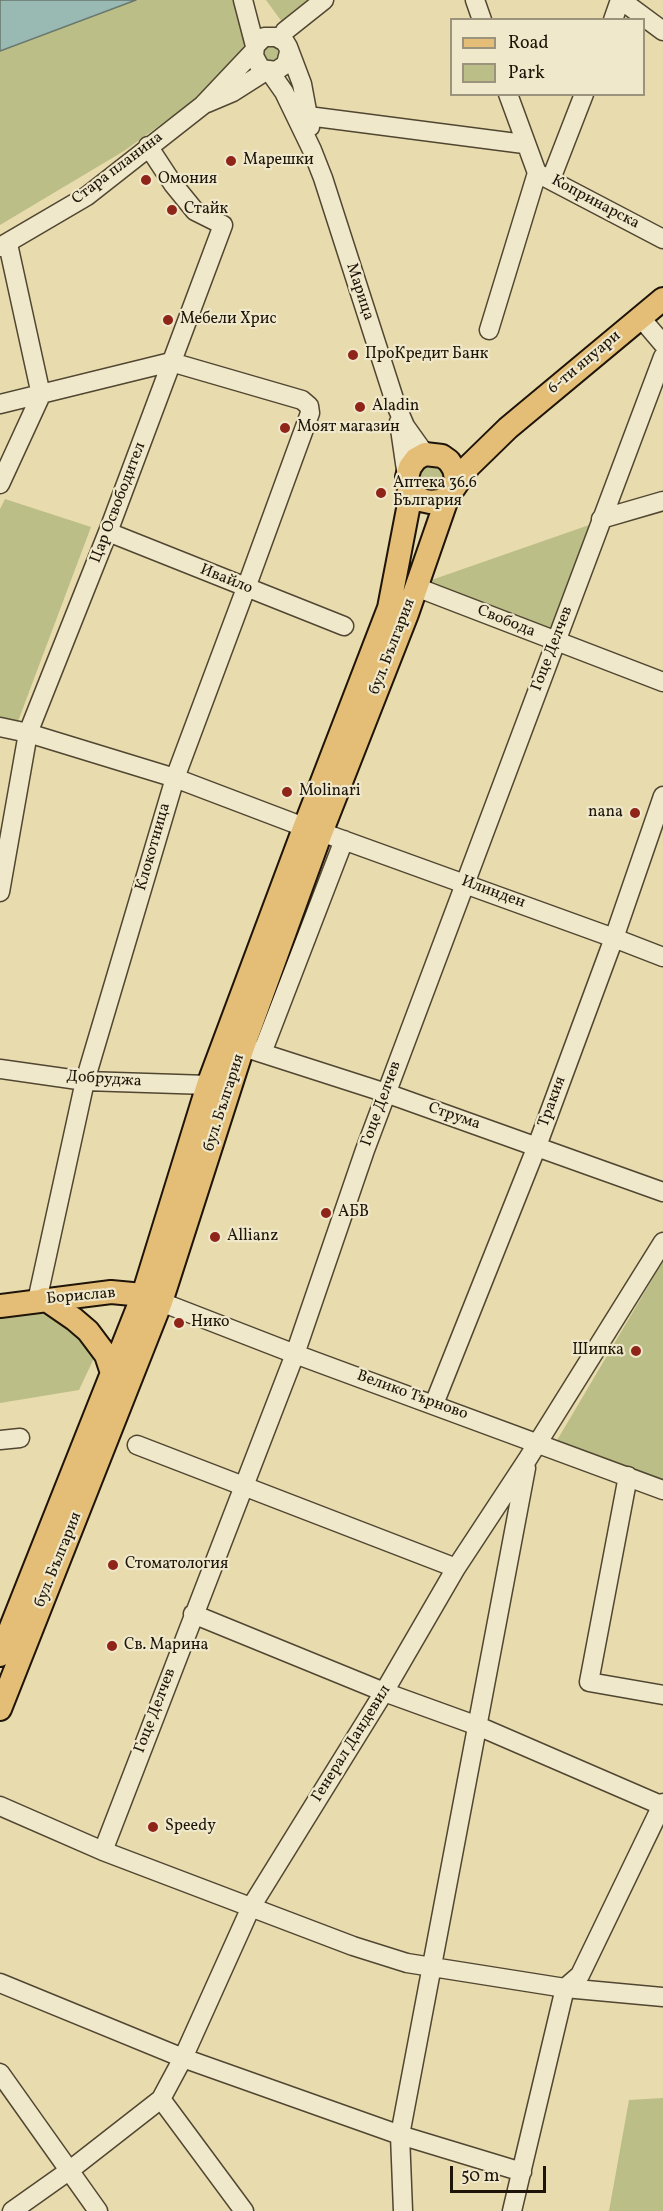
<!DOCTYPE html>
<meta charset="utf-8">
<style>
body{margin:0}
#map{position:relative;width:663px;height:2211px;overflow:hidden;background:#e8dbad;font-family:Vollkorn,serif}
canvas{display:block}
.legend{position:absolute;left:450px;top:18px;width:195px;height:78px;box-sizing:border-box;background:#f0e8ca;border:2px solid #9c937d;margin:0;padding:8px 10px;list-style:none;font-size:18px;color:#1e1409}
.legend li{display:flex;align-items:center;gap:12px;height:30px}
.legend b{width:30px;border:2px solid #9c937d}
.scale{position:absolute;left:450px;top:2166px;width:96px;height:27px;box-sizing:border-box;border:3px solid #1e1409;border-top:0;padding-left:8px;font-size:18px;line-height:21px;white-space:nowrap;color:#1e1409;-webkit-text-stroke:4px #f0e8ca;paint-order:stroke}
</style>
<div id="map">
<canvas width="663" height="2211"></canvas>
<ul class="legend">
<li><b style="height:8px;background:#e4be76"></b>Road</li>
<li><b style="height:16px;background:#bbbe86"></b>Park</li>
</ul>
<div class="scale">50 m</div>
</div>
<script>
const g = document.querySelector('canvas').getContext('2d');
g.lineJoin = 'round';
function fillPath(path, color) {
  g.fillStyle = color;
  g.fill(path, 'evenodd');
}
function poly(rows) {
  const path = new Path2D();
  for (const r of rows) {
    if (r.length === 3) {
      path.moveTo(r[0] + r[2], r[1]);
      path.arc(r[0], r[1], r[2], 0, 2 * Math.PI);
      continue;
    }
    path.moveTo(r[0], r[1]);
    for (let i = 2; i < r.length; i += 2) path.lineTo(r[i], r[i + 1]);
  }
  return path;
}
function strokePath(path, color, width, dash) {
  g.strokeStyle = color;
  g.lineWidth = width;
  g.lineCap = dash ? 'butt' : 'round';
  g.setLineDash(dash || []);
  g.stroke(path);
}
function write(font, color, halo, rows, align = 'center') {
  g.font = font + ' Vollkorn,serif';
  g.lineWidth = 4.5;
  g.setLineDash([]);
  g.textBaseline = 'middle';
  g.strokeStyle = halo;
  g.fillStyle = color;
  for (const [text, x, y, turn = 0] of rows) {
    g.save();
    g.translate(x, y);
    g.rotate((+turn || 0) * Math.PI / 180);
    g.textAlign = isNaN(turn) ? turn : align;
    if (halo) g.strokeText(text, 0, 0);
    g.fillText(text, 0, 0);
    g.restore();
  }
}
const green = poly([
 [136,0,233,0,250,50,228,76,124,151,0,225,0,51],
 [266,0,313,0,282,22],
 [276,41,284,58,267,65,260,51,261,47],
 [431,478,14],
 [5,499,91,527,17,724,0,720,0,509],
 [592,524,553,633,420,584],
 [663,1261,663,1480,556,1442],
 [45,1310,72,1329,95,1356,79,1390,0,1403,0,1317],
 [663,2098,663,2211,609,2211,629,2100]
]);
const water = poly([
 [0,0,136,0,0,51,0,0]
]);
const minor = poly([
 [243,0,255,46],
 [475,0,482,20],
 [621,0,663,31],
 [613,20,620,0],
 [281,39,285,31,324,0],
 [289,52,286,64,276,71,261,69,254,56,255,46,264,37,276,37,285,42,288,47,302,84,310,127],
 [270,72,284,92,312,150,323,178,396,405,405,426,425,454],
 [508,94,537,173,663,239],
 [207,103,233,92,266,71],
 [308,116,524,144],
 [551,179,584,94],
 [0,247,87,196,203,105,254,51],
 [640,317,663,344],
 [489,330,537,173],
 [0,404,171,362,302,400,309,406,310,413,246,588,175,778,85,1081,37,1301],
 [399,422,407,477],
 [0,484,41,395,8,244],
 [601,519,663,501],
 [108,532,344,626],
 [416,587,663,682],
 [0,727,28,733,175,778,304,827],
 [321,832,614,938,663,957],
 [0,892,28,733,108,532,223,225,195,211,173,184,148,146],
 [243,1047,386,1093,663,1192],
 [262,1053,344,840],
 [0,1069,85,1081,208,1085],
 [161,1302,295,1354,663,1490],
 [434,1404,537,1146,614,938,663,796],
 [0,1440,20,1438],
 [137,1445,456,1568],
 [628,1476,589,1682,663,1695],
 [193,1614,384,1692,478,1726,663,1806],
 [0,1806,103,1851,353,1946,407,1963,565,1988,663,1997],
 [103,1851,295,1354,365,1150,663,357],
 [0,1983,183,2058,400,2135,522,2172],
 [0,2073,98,2211],
 [161,2099,244,2211],
 [12,2211,70,2170,161,2099,183,2058,251,1907,384,1692,456,1568,527,1460,663,1242],
 [403,2211,400,2135,526,1468],
 [512,2211,565,1988,580,1975,663,1803]
]);
const major = poly([
 [454,488,456,478,454,469,449,461,442,456,425,454,416,459,410,467,407,477,409,486,414,494,421,500,430,502,440,501,448,496,454,488,469,466,508,428,663,299],
 [45,1299,74,1319,88,1331,106,1355,112,1373],
 [0,1306,111,1292,143,1295,156,1300],
 [0,1655,143,1295,208,1085,303,831,389,608,408,509,409,486],
 [0,1709,161,1302,243,1047,319,838,407,614,448,496]
]);
const markers = [
 [231,161,6,"#8f2418"],
 [146,180,6,"#8f2418"],
 [172,210,6,"#8f2418"],
 [168,320,6,"#8f2418"],
 [353,355,6,"#8f2418"],
 [360,407,6,"#8f2418"],
 [285,428,6,"#8f2418"],
 [381,493,6,"#8f2418"],
 [287,792,6,"#8f2418"],
 [635,813,6,"#8f2418"],
 [326,1213,6,"#8f2418"],
 [215,1237,6,"#8f2418"],
 [179,1323,6,"#8f2418"],
 [636,1351,6,"#8f2418"],
 [113,1565,6,"#8f2418"],
 [112,1646,6,"#8f2418"],
 [153,1827,6,"#8f2418"]
];
const poiNames = [
 ["Марешки",243,161],
 ["Омония",158,180],
 ["Стайк",184,210],
 ["Мебели Хрис",180,320],
 ["ПроКредит Банк",365,355],
 ["Aladin",372,407],
 ["Моят магазин",297,428],
 ["Аптека 36.6",393,484],
 ["България",393,502],
 ["Molinari",299,792],
 ["nana",623,813,"right"],
 ["АБВ",338,1213],
 ["Allianz",227,1237],
 ["Нико",191,1323],
 ["Шипка",624,1351,"right"],
 ["Стоматология",125,1565],
 ["Св. Марина",124,1646],
 ["Speedy",165,1827]
];
const streetNames = [
 ["Стара планина",118,169,-37],
 ["Копринарска",595,203,28],
 ["Марица",359,292,72],
 ["6-ти януари",585,363,-40],
 ["Цар Освободител",119,503,-69],
 ["Ивайло",226,580,22],
 ["Свобода",506,622,22],
 ["бул. България",393,647,-69],
 ["Гоце Делчев",553,649,-69],
 ["Клокотница",154,847,-74],
 ["Илинден",493,893,20],
 ["Добруджа",104,1080,4],
 ["Тракия",553,1102,-70],
 ["бул. България",225,1103,-72],
 ["Гоце Делчев",382,1104,-70],
 ["Струма",454,1117,19],
 ["Борислав",81,1297,-5],
 ["Велико Търново",412,1396,20],
 ["бул. България",59,1560,-68],
 ["Гоце Делчев",156,1711,-69],
 ["Генерал Дандевил",352,1744,-58]
];
fillPath(green, '#bbbe86');
fillPath(water, '#99b9b3');
strokePath(water, '#68776f', 1.5);
strokePath(minor, '#504632', 21);
strokePath(major, '#1e1409', 26);
strokePath(minor, '#f0e8ca', 18);
strokePath(major, '#e4be76', 22);
for (const [x, y, r, color] of markers) {
  const dot = new Path2D();
  dot.arc(x, y, r, 0, 2 * Math.PI);
  g.fillStyle = color;
  g.fill(dot);
  strokePath(dot, '#f0e8ca', 2);
}
write('16px', '#1e1409', '#f0e8ca', poiNames, 'left');
write('16px', '#1e1409', '#f0e8ca', streetNames);
</script>
